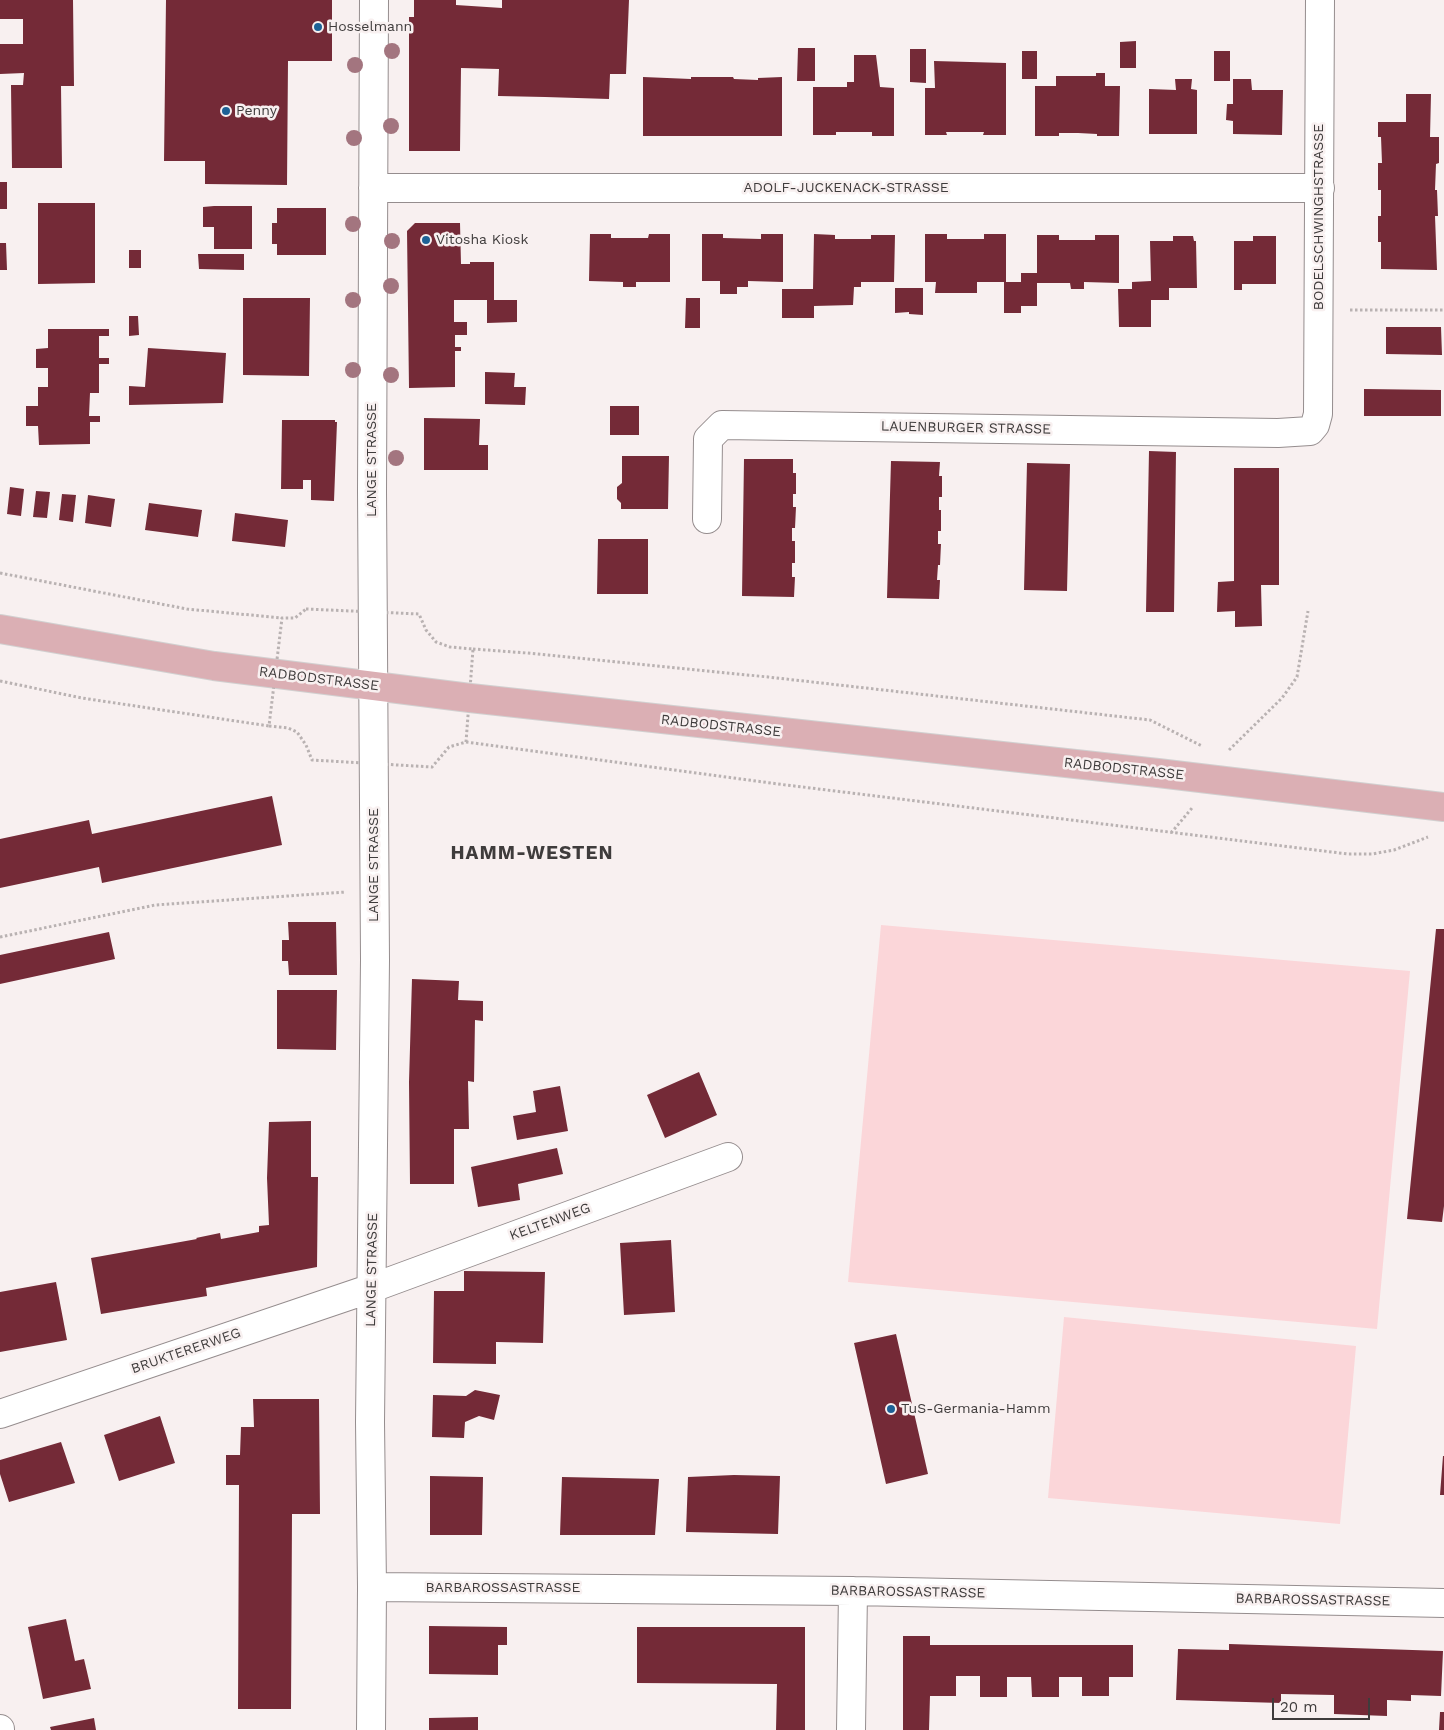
<!DOCTYPE html>
<style>
body{margin:0}
#map{position:relative;width:1444px;height:1730px;overflow:hidden;background:#f8f0f0;font-family:"Work Sans",sans-serif}
canvas{display:block}
.scale{position:absolute;left:1272px;top:1698px;width:98px;height:22px;box-sizing:border-box;border:2px solid #3f3c3c;border-top:0;padding-left:6px;font-size:15px;line-height:18px;white-space:nowrap;color:#3f3c3c;-webkit-text-stroke:4px #f8f0f0;paint-order:stroke}
</style>
<div id="map">
<canvas width="1444" height="1730"></canvas>
<div class="scale">20 m</div>
</div>
<script>
const g = document.querySelector('canvas').getContext('2d');
g.lineJoin = 'round';
function fillPath(path, color) {
  g.fillStyle = color;
  g.fill(path, 'evenodd');
}
function poly(rows) {
  const path = new Path2D();
  for (const r of rows) {
    path.moveTo(r[0], r[1]);
    for (let i = 2; i < r.length; i += 2) path.lineTo(r[i], r[i + 1]);
  }
  return path;
}
function strokePath(path, color, width, dash) {
  g.strokeStyle = color;
  g.lineWidth = width;
  g.lineCap = dash ? 'butt' : 'round';
  g.setLineDash(dash || []);
  g.stroke(path);
}
function write(font, color, halo, rows, align = 'center') {
  g.font = font + ' "Work Sans",sans-serif';
  g.lineWidth = 5;
  g.setLineDash([]);
  g.textBaseline = 'middle';
  g.strokeStyle = halo;
  g.fillStyle = color;
  for (const [text, x, y, turn = 0] of rows) {
    g.save();
    g.translate(x, y);
    g.rotate((+turn || 0) * Math.PI / 180);
    g.textAlign = isNaN(turn) ? turn : align;
    if (halo) g.strokeText(text, 0, 0);
    g.fillText(text, 0, 0);
    g.restore();
  }
}
const green = poly([
 [881,925,1410,971,1377,1329,848,1282],
 [1064,1317,1356,1346,1340,1524,1048,1498]
]);
const building = poly([
 [0,0,73,0,74,86,61,86,62,168,12,168,11,85,23,85,24,73,0,74,0,44,23,44,23,19,0,19],
 [166,0,332,0,332,61,288,61,287,185,205,184,205,161,164,161],
 [414,0,456,0,456,5,502,8,502,0,629,0,626,74,610,74,609,99,545,97,498,96,499,69,461,68,460,151,409,151,409,17,414,17],
 [1136,41,1136,68,1120,68,1120,42],
 [798,48,815,48,815,81,797,81],
 [910,49,926,49,926,83,910,82],
 [1022,51,1037,51,1037,79,1022,79],
 [1214,51,1230,51,1230,81,1214,81],
 [854,55,876,55,880,87,894,88,894,136,872,136,872,132,836,132,836,135,813,135,813,87,847,87,847,82,854,82],
 [934,61,1006,63,1006,135,983,135,984,132,946,132,947,135,925,135,925,88,935,88],
 [1096,73,1105,73,1105,86,1120,86,1119,136,1097,136,1097,134,1078,133,1059,133,1059,136,1035,136,1035,86,1056,86,1056,76,1096,76],
 [643,77,691,79,691,77,733,77,734,79,758,80,758,78,782,77,782,136,643,136],
 [1175,79,1192,79,1191,89,1197,90,1197,134,1149,134,1149,89,1176,90],
 [1233,79,1251,79,1252,90,1283,90,1282,135,1233,134,1233,121,1226,120,1227,104,1233,104],
 [1406,94,1431,94,1430,137,1439,137,1439,163,1436,164,1435,190,1437,190,1438,216,1435,216,1437,270,1381,269,1381,242,1378,242,1378,216,1381,216,1381,190,1378,190,1378,163,1382,163,1381,137,1378,137,1378,122,1406,122],
 [0,182,7,182,7,209,0,209],
 [38,203,95,203,95,283,38,284],
 [214,206,252,206,252,249,214,249,214,227,203,227,203,207],
 [277,208,326,208,326,255,277,255,277,244,272,244,272,223,277,223],
 [415,223,460,223,461,264,470,264,470,262,494,262,494,300,517,300,517,322,487,323,487,300,454,300,454,322,467,322,467,335,455,335,455,347,461,347,461,351,455,351,455,387,409,388,407,231],
 [590,234,611,234,611,238,648,238,649,234,670,234,670,282,636,282,636,287,623,287,623,282,589,281],
 [702,234,723,234,723,238,761,239,761,234,783,234,783,282,748,281,748,287,737,287,737,294,720,294,720,281,702,281],
 [814,234,835,235,835,239,871,239,871,235,895,235,894,282,861,282,861,287,854,287,853,305,814,306,814,318,782,318,782,289,813,289],
 [925,234,947,234,947,239,984,239,984,234,1006,234,1006,282,977,282,977,293,935,293,936,282,925,282],
 [1037,235,1059,235,1059,240,1095,240,1095,235,1119,235,1119,283,1084,282,1084,289,1071,289,1070,283,1037,283,1037,306,1021,306,1021,313,1004,313,1004,282,1021,282,1021,273,1037,273],
 [1173,236,1193,236,1194,241,1196,241,1197,288,1169,288,1169,300,1151,300,1151,327,1119,327,1118,289,1132,289,1132,282,1151,281,1150,241,1173,241],
 [1253,236,1276,236,1276,284,1242,284,1242,290,1234,290,1234,241,1253,241],
 [0,243,6,243,7,270,0,270],
 [129,250,141,250,141,268,129,268],
 [198,254,244,254,244,270,199,269],
 [895,288,923,288,923,315,909,314,909,312,895,313],
 [243,298,310,298,309,376,243,375],
 [686,298,700,298,700,328,685,328],
 [129,316,138,316,139,335,129,336],
 [1386,327,1441,327,1442,355,1386,354],
 [48,329,109,329,109,336,99,336,99,358,109,358,109,364,99,364,99,393,90,393,89,416,100,416,100,422,90,422,90,444,39,445,38,426,26,426,26,406,38,406,38,387,48,387,48,368,36,368,36,349,48,348],
 [148,348,226,353,223,403,129,405,129,386,145,387],
 [485,372,515,373,514,387,526,387,525,405,485,404],
 [1364,389,1441,390,1441,416,1364,416],
 [610,406,639,406,639,435,610,435],
 [424,418,480,419,479,445,488,445,488,470,424,470],
 [282,420,335,420,335,422,337,422,334,501,311,500,311,480,303,480,303,489,281,489],
 [1149,451,1176,452,1174,612,1146,612],
 [622,456,669,456,668,509,621,509,621,503,617,499,617,487,622,483],
 [744,459,793,459,793,473,796,473,796,494,793,494,793,507,796,507,795,528,792,528,792,541,795,541,795,563,792,563,792,577,795,577,794,597,742,596],
 [891,461,940,462,939,476,942,476,942,497,939,497,939,510,941,510,941,531,938,531,938,544,941,544,940,565,938,565,937,580,940,580,939,599,887,598],
 [1027,463,1070,464,1067,591,1024,590],
 [1234,468,1279,468,1279,585,1261,585,1262,626,1235,627,1235,611,1217,612,1218,582,1234,581],
 [10,487,24,489,21,516,7,514],
 [36,491,50,492,47,518,33,517],
 [62,494,76,495,73,522,59,520],
 [88,495,115,499,111,527,85,523],
 [149,503,202,510,198,537,145,530],
 [235,513,288,520,285,547,232,541],
 [598,539,648,539,648,594,597,594],
 [272,796,282,845,102,883,99,867,0,888,0,839,89,820,92,834],
 [288,922,336,922,337,975,289,975,288,961,282,961,282,940,289,940],
 [1436,929,1444,929,1444,1206,1442,1222,1407,1219],
 [109,932,115,959,0,984,0,955],
 [412,979,459,981,458,1000,483,1001,483,1021,475,1020,474,1082,468,1081,469,1129,454,1129,454,1184,410,1184,409,1082],
 [277,990,337,990,336,1050,277,1049],
 [699,1072,717,1115,665,1138,647,1095],
 [560,1086,568,1131,517,1140,513,1116,536,1112,533,1091],
 [311,1121,311,1177,318,1177,317,1267,206,1288,207,1296,101,1314,91,1258,197,1239,196,1238,220,1233,221,1239,259,1232,259,1226,269,1225,267,1178,269,1122],
 [557,1148,563,1174,518,1184,520,1200,478,1207,471,1167],
 [671,1240,675,1312,624,1315,620,1243],
 [464,1271,545,1272,543,1343,496,1342,496,1364,433,1363,434,1291,464,1291],
 [56,1282,67,1340,0,1352,0,1292],
 [896,1334,928,1474,886,1484,854,1343],
 [475,1390,500,1395,494,1420,479,1416,465,1422,464,1438,432,1437,433,1395,466,1396],
 [253,1399,319,1399,320,1514,292,1514,291,1709,238,1709,239,1485,226,1485,226,1455,240,1455,241,1427,254,1427],
 [160,1416,175,1463,119,1481,104,1435],
 [61,1442,75,1483,9,1502,0,1474,0,1460],
 [1443,1456,1444,1456,1444,1495,1440,1495],
 [734,1475,780,1476,778,1534,686,1532,688,1477],
 [430,1476,483,1477,482,1535,430,1535],
 [562,1477,659,1479,655,1535,560,1535],
 [66,1619,75,1661,84,1659,91,1689,43,1699,28,1627],
 [429,1626,507,1627,507,1645,498,1645,498,1675,429,1674],
 [637,1627,805,1627,805,1730,776,1730,777,1684,637,1683],
 [903,1636,930,1636,930,1645,1133,1645,1133,1677,1109,1677,1109,1696,1082,1696,1082,1677,1059,1677,1059,1697,1032,1697,1031,1677,1007,1677,1007,1697,980,1697,980,1676,956,1676,956,1696,930,1696,929,1730,903,1730],
 [1229,1644,1443,1651,1441,1696,1411,1695,1411,1701,1387,1700,1387,1716,1334,1714,1334,1695,1281,1694,1281,1703,1176,1700,1178,1649,1229,1650],
 [1440,1712,1444,1712,1444,1730,1439,1730],
 [478,1717,478,1730,429,1730,429,1718],
 [94,1718,96,1730,51,1730,50,1727]
]);
const path = poly([
 [1350,310,1444,310],
 [0,573,187,609,282,618],
 [306,609,419,614,426,630,436,642,450,647,473,649,466,742,449,747,432,767,312,760,306,745,297,732,288,728,269,726,282,618,295,618,306,609],
 [473,649,527,653,768,677,1150,720,1202,746],
 [0,681,82,698,269,726],
 [466,742,778,784,1348,854,1372,854,1394,850,1428,837],
 [1229,750,1282,698,1297,677,1308,611],
 [1171,833,1192,808],
 [0,937,155,905,346,892]
]);
const minor = poly([
 [373,188,1320,188],
 [707,519,708,439,722,425,1278,433,1310,431,1315,425,1318,414,1320,0],
 [0,1414,372,1288,728,1157],
 [372,1587,853,1591,1444,1603],
 [0,1729,0,1730],
 [371,1730,372,1587,370,1422,375,960,372,491,374,0],
 [851,1730,853,1591]
]);
const major = poly([
 [0,629,214,666,470,698,1158,773,1444,807]
]);
const trees = [
 [392,51],
 [355,65],
 [391,126],
 [354,138],
 [353,224],
 [392,241],
 [391,286],
 [353,300],
 [353,370],
 [391,375],
 [396,458]
];
const markers = [
 [318,27,5,"#1d6196"],
 [226,111,5,"#1d6196"],
 [426,240,5,"#1d6196"],
 [891,1409,5,"#1d6196"]
];
const poiNames = [
 ["Hosselmann",328,27],
 ["Penny",236,111],
 ["Vitosha Kiosk",436,240],
 ["TuS-Germania-Hamm",901,1409]
];
const streetNames = [
 ["ADOLF-JUCKENACK-STRASSE",846,188],
 ["BODELSCHWINGHSTRASSE",1319,217,-90],
 ["LAUENBURGER STRASSE",966,428,1],
 ["LANGE STRASSE",372,460,-90],
 ["RADBODSTRASSE",319,679,7],
 ["RADBODSTRASSE",721,726,6],
 ["RADBODSTRASSE",1124,769,6],
 ["LANGE STRASSE",374,865,-90],
 ["KELTENWEG",550,1222,-20],
 ["LANGE STRASSE",372,1270,-89],
 ["BRUKTERERWEG",186,1351,-19],
 ["BARBAROSSASTRASSE",503,1588],
 ["BARBAROSSASTRASSE",908,1592,1],
 ["BARBAROSSASTRASSE",1313,1600,1]
];
const districtNames = [
 ["HAMM-WESTEN",532,853]
];
fillPath(green, '#fbd6d9');
fillPath(building, '#742a37');
strokePath(minor, '#958d8e', 30);
strokePath(major, '#d1d0d0', 30);
strokePath(path, '#b9b2b2', 3, [2.5, 2.5]);
strokePath(minor, '#fff', 28);
strokePath(major, '#dbafb4', 28);
g.fillStyle = '#a3757f';
for (const [x, y] of trees) {
  g.beginPath();
  g.arc(x, y, 8, 0, 2 * Math.PI);
  g.fill();
}
for (const [x, y, r, color] of markers) {
  const dot = new Path2D();
  dot.arc(x, y, r, 0, 2 * Math.PI);
  g.fillStyle = color;
  g.fill(dot);
  strokePath(dot, '#f8f0f0', 2);
}
write('14px', '#3f3c3c', '#f8f0f0', poiNames, 'left');
write('14px', '#3f3c3c', '#f8f0f0', streetNames);
g.letterSpacing = '1px';
write('bold 19px', '#3f3c3c', '#f8f0f0', districtNames);
g.letterSpacing = '0px';
</script>
